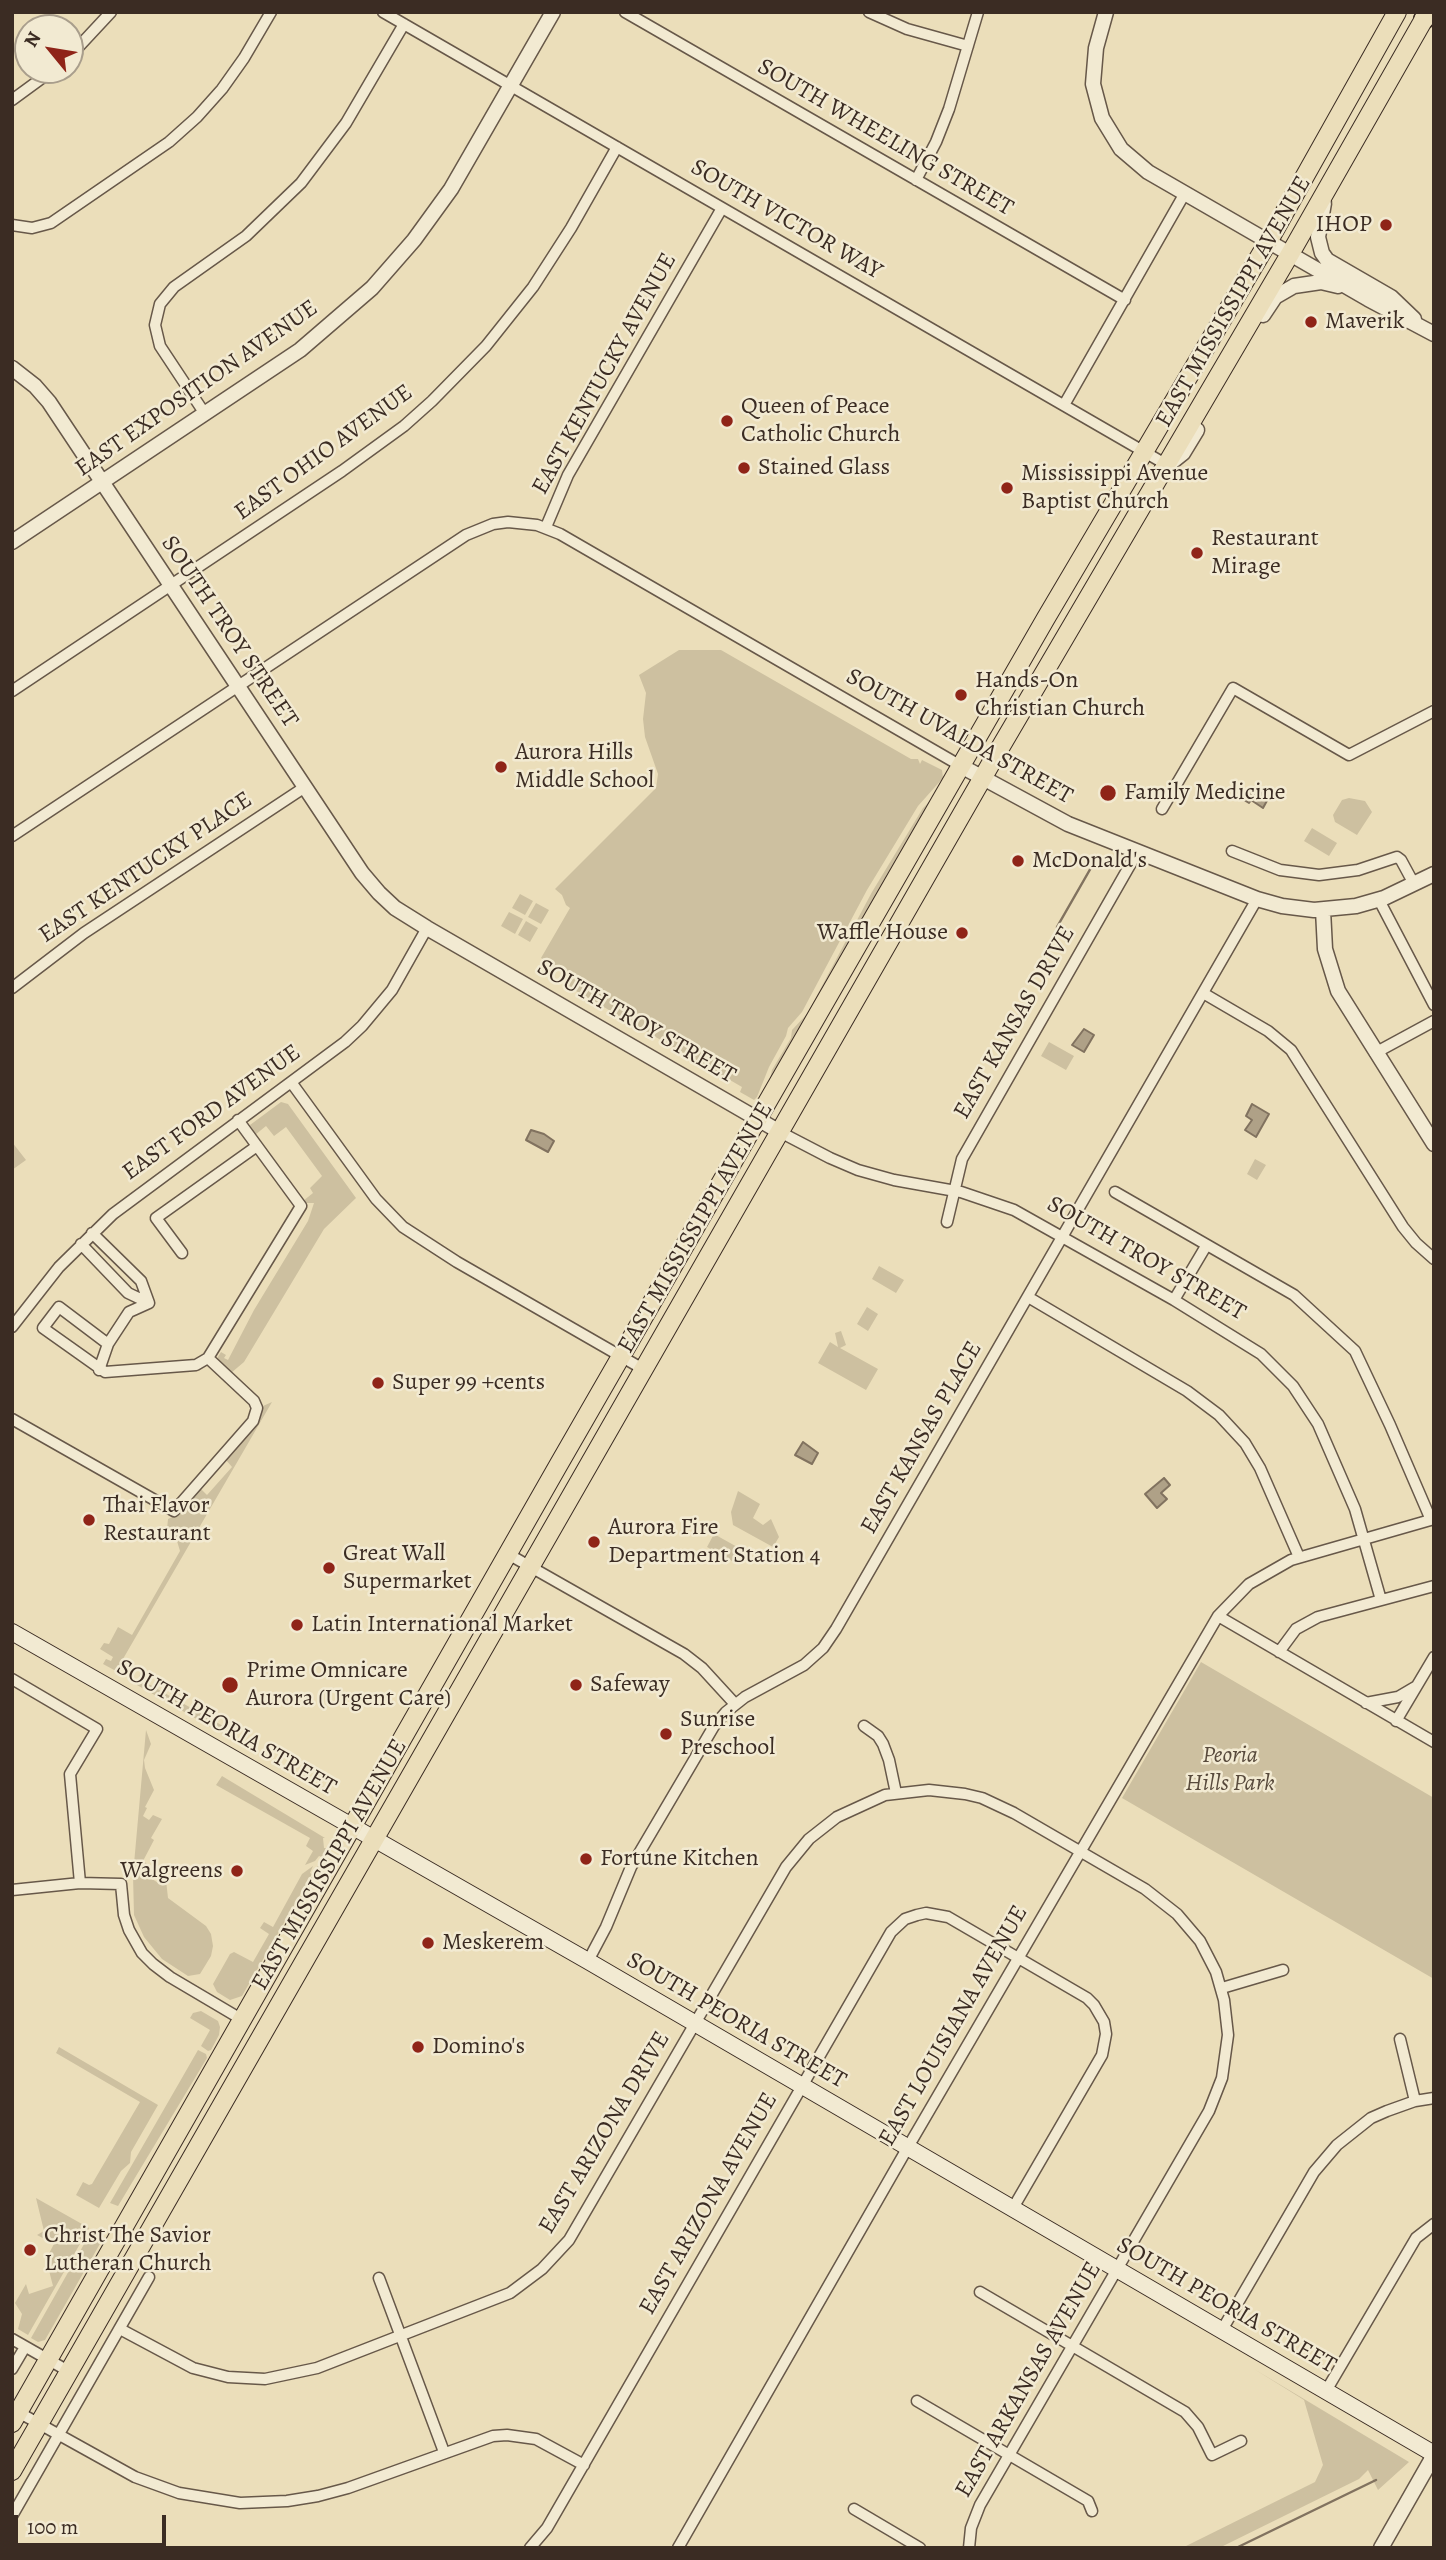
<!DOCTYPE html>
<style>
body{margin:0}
#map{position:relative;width:1446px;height:2560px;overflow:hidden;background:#ebdeba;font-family:Alegreya,serif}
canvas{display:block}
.frame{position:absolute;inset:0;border:14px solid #3b2c23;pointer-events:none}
.north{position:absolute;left:14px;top:14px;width:70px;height:70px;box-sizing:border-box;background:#f2ead2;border:2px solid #a99e8c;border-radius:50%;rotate:300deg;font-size:19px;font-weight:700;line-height:28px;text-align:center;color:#3b2c23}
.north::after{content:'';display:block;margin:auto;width:24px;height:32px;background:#8f2418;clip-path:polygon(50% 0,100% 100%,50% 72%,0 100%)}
.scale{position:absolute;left:14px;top:2515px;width:152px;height:32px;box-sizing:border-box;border:4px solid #3b2c23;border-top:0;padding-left:9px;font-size:21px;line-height:24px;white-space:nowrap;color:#3b2c23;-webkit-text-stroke:5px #f2ead2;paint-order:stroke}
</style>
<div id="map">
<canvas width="1446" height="2560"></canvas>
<div class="frame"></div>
<div class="north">N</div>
<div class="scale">100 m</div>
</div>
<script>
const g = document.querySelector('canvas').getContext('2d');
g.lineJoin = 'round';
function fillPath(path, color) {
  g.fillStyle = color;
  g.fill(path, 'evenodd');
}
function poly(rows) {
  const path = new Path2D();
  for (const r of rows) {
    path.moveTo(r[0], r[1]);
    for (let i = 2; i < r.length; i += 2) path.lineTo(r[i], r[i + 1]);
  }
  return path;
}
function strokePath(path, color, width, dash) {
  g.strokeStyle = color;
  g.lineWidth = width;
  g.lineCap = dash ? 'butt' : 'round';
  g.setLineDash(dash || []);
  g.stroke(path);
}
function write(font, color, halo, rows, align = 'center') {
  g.font = font + ' Alegreya,serif';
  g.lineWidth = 5;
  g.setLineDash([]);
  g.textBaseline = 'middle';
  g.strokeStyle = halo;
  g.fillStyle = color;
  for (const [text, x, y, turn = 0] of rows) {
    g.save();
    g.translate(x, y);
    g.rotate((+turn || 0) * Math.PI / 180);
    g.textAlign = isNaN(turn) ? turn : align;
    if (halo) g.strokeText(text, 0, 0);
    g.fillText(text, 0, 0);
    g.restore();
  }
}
const green = poly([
 [679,650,721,650,911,759,918,759,920,764,922,760,942,770,943,778,918,806,867,890,802,1012,788,1028,786,1036,769,1067,757,1097,754,1100,740,1092,742,1087,564,984,560,969,541,958,570,908,566,905,562,895,555,889,656,788,658,774,645,737,643,719,646,693,639,675],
 [938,793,810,1015,807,1015,808,1016,769,1083,772,1070,791,1038,792,1030,807,1014,872,892,923,808],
 [1349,798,1365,801,1372,812,1357,835,1335,822,1333,815,1342,800],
 [1312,828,1337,843,1329,856,1304,841],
 [520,894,533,901,525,915,512,908],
 [536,903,549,910,541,924,528,917],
 [509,912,523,919,515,934,501,926],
 [526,921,538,928,530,942,518,935],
 [1049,1042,1074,1056,1066,1070,1041,1056],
 [281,1102,288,1104,356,1198,324,1229,244,1362,231,1373,215,1362,221,1352,226,1355,224,1358,228,1360,254,1310,308,1221,314,1203,304,1203,303,1201,313,1193,310,1188,322,1176,286,1127,274,1136,266,1126,255,1135,250,1125],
 [12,1142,26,1160,12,1170],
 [1255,1159,1266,1165,1257,1180,1247,1174],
 [879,1266,904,1280,896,1293,872,1279],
 [867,1307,878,1314,868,1331,857,1324],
 [841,1331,846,1345,840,1348,878,1369,866,1390,818,1363,830,1342,838,1347,835,1333],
 [272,1402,116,1671,103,1664,106,1659,111,1661,113,1657,100,1649,104,1643,109,1644,118,1627,132,1635,180,1551,174,1531,167,1529,168,1519,180,1513,201,1489,207,1495,232,1467,226,1460,258,1421,263,1406],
 [738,1491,760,1504,753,1518,763,1525,771,1519,779,1537,773,1547,733,1525,731,1512],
 [714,1534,739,1548,732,1561,707,1547],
 [1201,1662,1434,1798,1434,1979,1122,1798],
 [141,1671,145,1673,145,1682,232,1731,230,1738,137,1685],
 [146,1730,151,1744,144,1760,145,1768,154,1790,145,1807,147,1808,143,1816,149,1820,153,1815,162,1819,151,1838,154,1840,143,1861,149,1865,144,1874,160,1884,164,1879,166,1880,168,1898,206,1926,211,1934,213,1946,211,1956,200,1974,188,1976,162,1959,144,1937,134,1915,133,1875],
 [222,1776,325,1838,323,1838,324,1848,327,1848,322,1857,319,1856,315,1861,305,1865,313,1851,306,1846,310,1838,216,1785],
 [313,1866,310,1873,312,1874,242,1996,230,2000,217,1992,213,1984,230,1954,234,1952,253,1962,269,1934,260,1928,264,1922,273,1927,302,1874],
 [201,2011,218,2021,220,2027,219,2035,211,2050,208,2051,201,2046,210,2030,190,2018,193,2013],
 [59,2047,158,2105,131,2152,130,2163,121,2171,99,2208,76,2195,83,2182,89,2185,92,2184,140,2102,56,2053],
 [198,2050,206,2054,207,2058,118,2206,110,2203],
 [36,2198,89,2228,28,2335,18,2329,22,2314,15,2303,26,2284,29,2294,53,2286,46,2259,54,2244,37,2235,44,2231],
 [92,2230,98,2233,101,2242,45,2340,38,2342,31,2338],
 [1254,2369,1409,2462,1378,2490,1368,2470,1359,2479,1219,2548,1182,2548,1315,2482,1323,2465,1304,2400]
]);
const water = poly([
 [1252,787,1269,797,1263,808,1251,800,1249,803,1244,800,1252,787],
 [1084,1029,1094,1035,1084,1052,1072,1045,1084,1029],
 [1252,1104,1269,1114,1256,1137,1245,1130,1252,1120,1246,1116,1252,1104],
 [531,1130,544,1134,554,1141,548,1152,526,1140,531,1130],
 [803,1442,818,1453,812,1464,795,1455,803,1442],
 [1164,1478,1170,1485,1161,1493,1167,1499,1157,1508,1145,1494,1164,1478]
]);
const stream = poly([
 [1057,927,1092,866],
 [1236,2548,1376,2480]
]);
const minor = poly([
 [383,12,1167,465],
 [625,12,1125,300],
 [869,12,907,29,968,46],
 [70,56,111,12],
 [12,100,53,70],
 [916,180,936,142,949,109,978,12],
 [12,225,32,228,51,223,169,142,197,117,222,89,244,58,271,12],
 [1064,405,1185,193],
 [205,414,160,346,155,325,160,304,174,287,246,236,301,183,346,123,404,24],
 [546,527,568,475,722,208],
 [12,691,342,471,404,426,432,401,486,346,533,287,571,228,617,147],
 [1162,809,1233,688,1349,755,1434,711],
 [12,836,466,535,493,524,508,522,537,525,560,534,961,766],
 [1232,851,1280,870,1319,875,1358,870,1397,857,1401,860,1414,884],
 [1379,900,1434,1005],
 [12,988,84,933,305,787],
 [1203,993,1268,1031,1291,1050,1403,1227,1416,1243,1434,1259],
 [1375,1053,1434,1021],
 [291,1082,376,1199,403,1227,457,1262,643,1369],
 [780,1132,830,1158,858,1170,894,1180,961,1192,1014,1210,1174,1300,1261,1354,1293,1386,1318,1424,1355,1509,1381,1600],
 [1115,1192,1294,1295,1355,1351,1390,1425,1431,1520],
 [947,1222,962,1159,1138,851],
 [92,1233,141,1281,149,1303],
 [81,1244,128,1293,149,1303],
 [182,1253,156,1218,257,1146],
 [1028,1297,1187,1391,1219,1415,1245,1443,1260,1468,1299,1557],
 [1174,1300,1206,1246],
 [12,1327,59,1267,113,1214,345,1042,362,1026,392,990,427,928],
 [108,1344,59,1307,43,1328,105,1372,196,1365,208,1358,301,1206,238,1120],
 [99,1370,108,1344,129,1312,149,1303],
 [12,1419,174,1511,253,1421,257,1408,254,1401,208,1358],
 [508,1554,684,1654,702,1668,735,1704],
 [1218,1616,1434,1742],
 [1279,1652,1296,1629,1318,1617,1434,1586],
 [12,1679,97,1729,70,1774,80,1883],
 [1366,1703,1398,1697,1415,1687],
 [1396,1721,1434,1657],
 [864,1726,878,1736,883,1744,889,1760,896,1793],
 [12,1890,80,1883,121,1884,124,1915,129,1930,142,1953,153,1964,170,1977,241,2019],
 [588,1961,606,1927,631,1867,714,1726,726,1712,745,1697,804,1665,823,1648,836,1629,1257,899],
 [1222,1988,1283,1970],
 [1400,2039,1415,2101],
 [379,2278,444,2452],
 [980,2292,1185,2412,1198,2427,1212,2455,1241,2441],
 [120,2329,193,2368,228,2377,265,2379,317,2368,510,2293,542,2269,569,2240,786,1867,809,1839,837,1817,885,1795,929,1790,965,1794,982,1798,1014,1813,1145,1889,1177,1914,1200,1941,1216,1972,1224,2000,1228,2035,1222,2078,1209,2111,980,2505,971,2528,969,2548],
 [1222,2330,1314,2172,1337,2145,1371,2118,1387,2111,1415,2101,1434,2098],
 [12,2339,70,2372],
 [12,2369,25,2347],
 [1326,2391,1416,2238,1434,2224],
 [917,2401,1088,2501,1092,2511],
 [18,2412,135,2477,179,2493,240,2503,287,2501,318,2496,348,2488,493,2436,507,2435,536,2439,584,2465],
 [854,2509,920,2548],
 [12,2516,149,2277],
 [530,2548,547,2528,891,1932,905,1919,917,1915,926,1913,948,1917,1087,1998,1094,2005,1104,2022,1106,2034,1102,2055,1013,2208],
 [678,2548,908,2147,1218,1616,1249,1584,1291,1560,1434,1519]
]);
const tertiary = poly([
 [1106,12,1096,48,1093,84,1102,118,1121,149,1148,172,1368,299,1434,334],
 [1324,203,1318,237,1322,253,1327,260,1391,297,1414,319],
 [1263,315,1275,297,1294,286,1321,282,1338,286],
 [12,368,35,386,49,402,362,873,379,893,395,908,427,928,780,1132],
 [1168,465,1183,453,1197,430],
 [12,542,300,350,372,288,414,240,451,189,553,12],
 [961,766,1068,824,1257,899,1282,906,1314,910,1356,906,1384,898,1434,874],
 [1323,910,1325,949,1338,991,1434,1144],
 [1381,2548,1434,2455]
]);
const secondary = poly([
 [12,1632,588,1961,1434,2454]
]);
const primary = poly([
 [12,2423,559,1464,1046,618,1268,242,1397,12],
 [12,2471,990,765,1290,254,1428,12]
]);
const motorway = poly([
 [1424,19,1429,12]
]);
const markers = [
 [1386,225,7,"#8f2418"],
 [1311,322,7,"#8f2418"],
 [727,421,7,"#8f2418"],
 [744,468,7,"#8f2418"],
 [1007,488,7,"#8f2418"],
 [1197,553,7,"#8f2418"],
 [961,695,7,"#8f2418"],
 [501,767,7,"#8f2418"],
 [1108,793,9,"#8f2418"],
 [1018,861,7,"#8f2418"],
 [962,933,7,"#8f2418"],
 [378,1383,7,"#8f2418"],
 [89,1520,7,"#8f2418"],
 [594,1542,7,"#8f2418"],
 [329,1568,7,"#8f2418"],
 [297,1625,7,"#8f2418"],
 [230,1685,9,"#8f2418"],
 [576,1685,7,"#8f2418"],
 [666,1734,7,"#8f2418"],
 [586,1859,7,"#8f2418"],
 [237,1871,7,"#8f2418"],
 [428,1943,7,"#8f2418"],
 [418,2047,7,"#8f2418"],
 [30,2250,7,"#8f2418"]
];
const streetNames = [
 ["SOUTH WHEELING STREET",885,138,30],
 ["SOUTH VICTOR WAY",786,220,30],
 ["EAST MISSISSIPPI AVENUE",1234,302,-60],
 ["EAST KENTUCKY AVENUE",605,374,-61],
 ["EAST EXPOSITION AVENUE",197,389,-35],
 ["EAST OHIO AVENUE",324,453,-36],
 ["SOUTH TROY STREET",229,632,56],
 ["SOUTH UVALDA STREET",959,737,29],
 ["EAST KENTUCKY PLACE",146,868,-34],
 ["SOUTH TROY STREET",636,1022,30],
 ["EAST KANSAS DRIVE",1015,1023,-60],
 ["EAST FORD AVENUE",212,1113,-36],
 ["EAST MISSISSIPPI AVENUE",696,1228,-60],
 ["SOUTH TROY STREET",1146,1259,30],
 ["EAST KANSAS PLACE",922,1438,-60],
 ["SOUTH PEORIA STREET",226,1728,30],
 ["EAST MISSISSIPPI AVENUE",330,1865,-60],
 ["SOUTH PEORIA STREET",736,2021,30],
 ["EAST LOUISIANA AVENUE",954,2026,-60],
 ["EAST ARIZONA DRIVE",605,2133,-59],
 ["EAST ARIZONA AVENUE",709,2204,-60],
 ["SOUTH PEORIA STREET",1226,2306,30],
 ["EAST ARKANSAS AVENUE",1029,2380,-60]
];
const poiNames = [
 ["IHOP",1372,225,"right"],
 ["Maverik",1325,322],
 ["Queen of Peace",741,407],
 ["Catholic Church",741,435],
 ["Stained Glass",758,468],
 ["Mississippi Avenue",1021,474],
 ["Baptist Church",1021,502],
 ["Restaurant",1211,539],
 ["Mirage",1211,567],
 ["Hands-On",975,681],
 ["Christian Church",975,709],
 ["Aurora Hills",515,753],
 ["Middle School",515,781],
 ["Family Medicine",1124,793],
 ["McDonald's",1032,861],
 ["Waffle House",948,933,"right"],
 ["Super 99 +cents",392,1383],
 ["Thai Flavor",103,1506],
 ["Restaurant",103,1534],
 ["Aurora Fire",608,1528],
 ["Department Station 4",608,1556],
 ["Great Wall",343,1554],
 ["Supermarket",343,1582],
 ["Latin International Market",311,1625],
 ["Prime Omnicare",246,1671],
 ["Aurora (Urgent Care)",246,1699],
 ["Safeway",590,1685],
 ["Sunrise",680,1720],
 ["Preschool",680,1748],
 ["Fortune Kitchen",600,1859],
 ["Walgreens",223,1871,"right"],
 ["Meskerem",442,1943],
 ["Domino's",432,2047],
 ["Christ The Savior",44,2236],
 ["Lutheran Church",44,2264]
];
const parkNames = [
 ["Peoria",1230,1756],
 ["Hills Park",1230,1784]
];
fillPath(green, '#cdc0a0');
fillPath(water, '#afa187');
strokePath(water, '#81725f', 2);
strokePath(stream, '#81725f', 2.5);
strokePath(minor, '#675849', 13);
strokePath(tertiary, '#675849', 17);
strokePath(secondary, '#3b2c23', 18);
strokePath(primary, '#3b2c23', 20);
strokePath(motorway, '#3b2c23', 22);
strokePath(minor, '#f2ead2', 10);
strokePath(tertiary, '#f2ead2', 14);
strokePath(secondary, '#f2ead2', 16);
strokePath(primary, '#ebdeba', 18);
strokePath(motorway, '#ebdeba', 19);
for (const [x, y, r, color] of markers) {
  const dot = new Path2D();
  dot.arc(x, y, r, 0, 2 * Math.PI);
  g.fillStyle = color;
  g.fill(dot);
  strokePath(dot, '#f2ead2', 2.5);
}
write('24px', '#3b2c23', '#f2ead2', streetNames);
write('24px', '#3b2c23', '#f2ead2', poiNames, 'left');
write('italic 24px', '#584a3c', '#f2ead2', parkNames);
</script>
